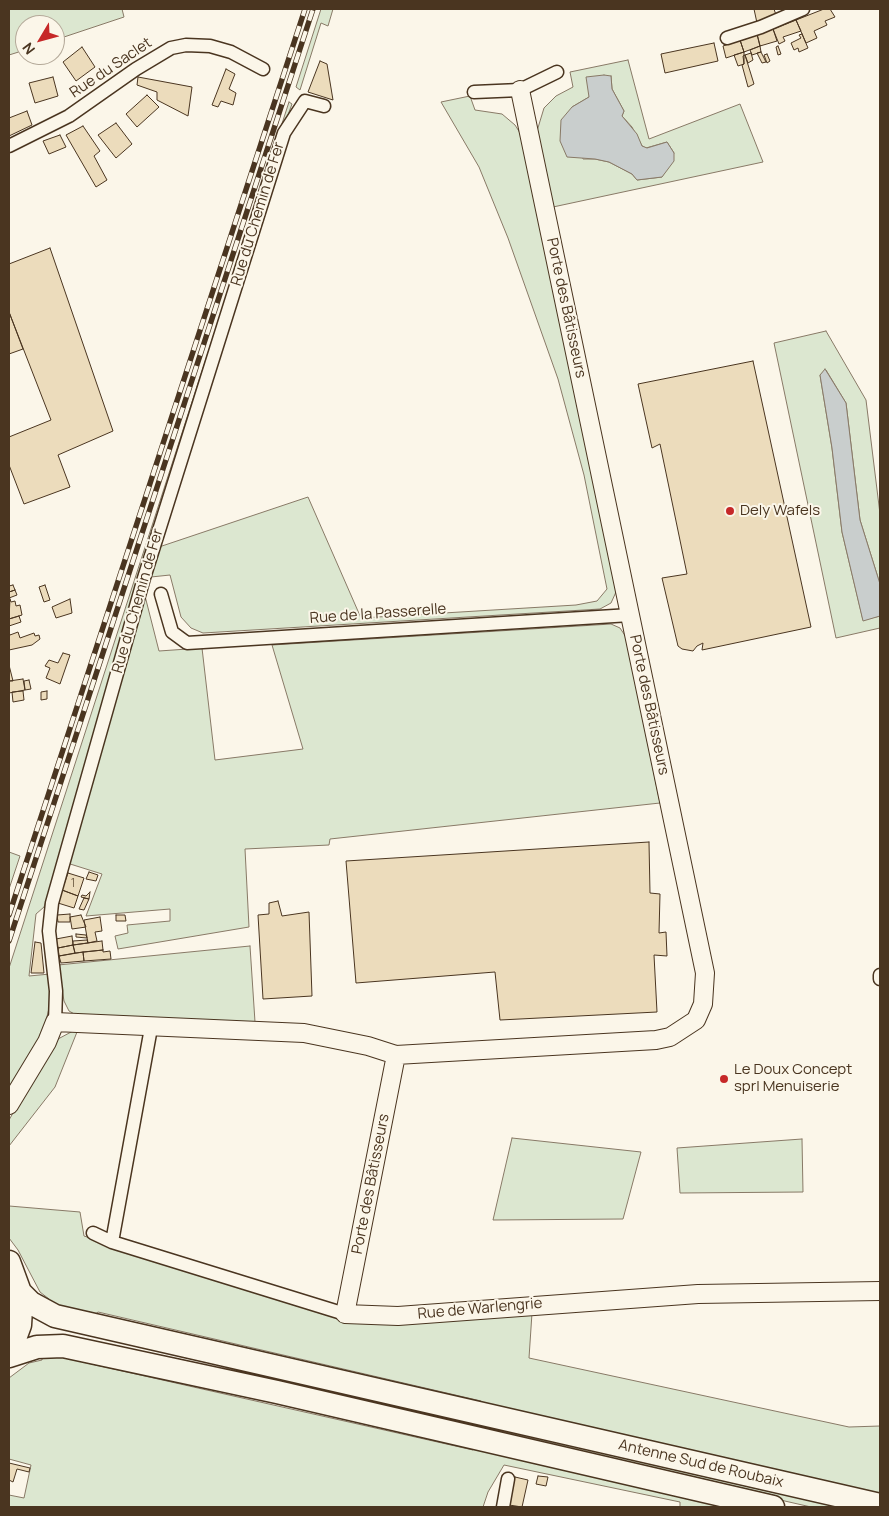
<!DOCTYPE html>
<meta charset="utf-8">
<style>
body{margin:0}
#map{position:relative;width:889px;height:1516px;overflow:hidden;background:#fbf6e9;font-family:Manrope,sans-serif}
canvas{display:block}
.frame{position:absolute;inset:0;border:10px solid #4a3520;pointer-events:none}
.north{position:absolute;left:15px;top:15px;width:50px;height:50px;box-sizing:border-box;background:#fbf6e9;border:1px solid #b4a999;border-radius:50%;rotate:233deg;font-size:14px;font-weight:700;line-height:20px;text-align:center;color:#4a3520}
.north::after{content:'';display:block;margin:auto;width:18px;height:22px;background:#c62828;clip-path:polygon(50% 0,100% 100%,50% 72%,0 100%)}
</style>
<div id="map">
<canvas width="889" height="1516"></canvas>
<div class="frame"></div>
<div class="north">N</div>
</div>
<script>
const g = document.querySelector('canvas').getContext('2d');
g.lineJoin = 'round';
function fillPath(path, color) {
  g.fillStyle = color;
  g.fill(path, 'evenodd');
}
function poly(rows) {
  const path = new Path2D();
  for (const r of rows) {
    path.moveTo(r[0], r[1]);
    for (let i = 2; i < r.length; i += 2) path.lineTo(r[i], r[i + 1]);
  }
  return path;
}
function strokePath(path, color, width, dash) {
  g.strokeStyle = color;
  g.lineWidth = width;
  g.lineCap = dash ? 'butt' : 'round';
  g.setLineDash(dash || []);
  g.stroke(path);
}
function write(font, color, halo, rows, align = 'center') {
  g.font = font + ' Manrope,sans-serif';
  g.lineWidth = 4;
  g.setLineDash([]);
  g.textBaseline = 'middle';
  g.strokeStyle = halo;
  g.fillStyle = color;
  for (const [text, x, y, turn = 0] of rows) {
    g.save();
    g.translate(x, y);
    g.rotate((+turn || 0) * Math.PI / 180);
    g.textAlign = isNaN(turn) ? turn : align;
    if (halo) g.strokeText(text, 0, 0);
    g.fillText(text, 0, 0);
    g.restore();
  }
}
const green = poly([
 [9,9,122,9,124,17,55,40,55,25,25,25,25,50,9,55,9,9],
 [321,9,333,9,328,26,321,23,300,90,296,87,321,9],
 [628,60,649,139,740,104,763,162,553,207,537,131,544,108,556,96,573,87,570,72,628,60],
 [611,76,612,89,624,111,622,116,632,127,642,146,646,148,667,142,674,153,662,177,637,180,632,174,609,162,595,159,583,159,572,107,589,97,611,76],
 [470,96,475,110,502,114,515,125,522,136,615,576,616,592,611,603,600,609,203,633,191,628,181,617,170,575,151,577,145,596,159,651,202,648,215,760,303,749,272,645,611,624,620,628,626,637,660,803,330,839,329,845,245,849,249,927,118,949,115,936,128,933,127,925,170,921,170,909,86,916,102,874,67,863,156,548,308,497,361,618,576,605,597,601,607,589,584,475,558,379,508,238,479,167,441,102,470,96],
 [289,102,292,104,282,131,59,860,44,907,36,914,29,976,50,974,51,1000,41,1041,9,1091,9,968,289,102],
 [826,331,866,400,880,514,880,584,860,520,846,403,826,370,820,375,832,448,842,532,863,620,880,616,880,628,836,638,774,343,826,331],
 [9,852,20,856,9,889,9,852],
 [250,946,255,1022,78,1016,69,1011,64,1001,58,965,250,946],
 [73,1031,77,1032,55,1087,9,1146,9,1120,17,1106,58,1039,73,1031],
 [512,1138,641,1152,623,1219,493,1220,512,1138],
 [802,1139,803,1192,680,1193,677,1148,802,1139],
 [9,1206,80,1212,84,1236,323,1314,355,1321,532,1313,529,1358,849,1427,880,1426,880,1495,485,1407,481,1401,98,1312,93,1316,48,1304,49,1299,40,1292,18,1250,9,1238,9,1206],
 [42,1355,82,1358,87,1363,473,1450,477,1446,743,1507,680,1507,680,1502,504,1465,488,1492,483,1507,9,1507,9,1495,24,1498,31,1465,9,1459,9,1378,29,1363,42,1360,42,1355],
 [524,1430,852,1507,811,1507,610,1461,521,1440,524,1430]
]);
const water = poly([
 [604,75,611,76,612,89,624,111,622,116,637,134,642,146,647,148,667,142,674,153,674,161,662,177,637,180,632,174,609,162,595,159,567,157,560,141,561,120,572,107,589,97,586,77,604,75],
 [825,369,846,403,860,520,880,584,880,616,863,621,842,532,832,448,820,375,825,369]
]);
const building = poly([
 [754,9,774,9,776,15,757,23,754,9],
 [824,9,830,9,835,17,825,21,827,25,814,31,817,38,806,43,796,20,824,9],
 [796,20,801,31,783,37,785,41,779,44,773,29,796,20],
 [773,29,777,41,760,46,757,34,773,29],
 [757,34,760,46,744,52,740,40,757,34],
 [802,34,808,48,799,52,798,48,794,50,791,43,801,38,799,35,802,34],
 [740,40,744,52,726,58,723,46,740,40],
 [714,43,718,61,665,73,661,54,714,43],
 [760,46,761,52,752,55,750,50,760,46],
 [778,46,781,54,778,55,776,47,778,46],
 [82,47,95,67,76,81,63,62,82,47],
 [744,52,744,64,738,66,734,55,744,52],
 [761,52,766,62,762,63,757,53,761,52],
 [751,53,753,60,748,63,745,55,751,53],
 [767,54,770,61,767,63,764,55,767,54],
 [745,55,754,84,748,87,742,65,744,64,743,56,745,55],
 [320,61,327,64,333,100,308,92,320,61],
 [226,69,235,74,229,89,236,93,233,105,221,101,218,107,212,105,226,69],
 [53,77,58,96,35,103,29,83,53,77],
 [138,77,192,87,188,116,157,100,157,92,137,85,138,77],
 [147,95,159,107,137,127,126,114,147,95],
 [27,111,32,125,9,136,9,118,27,111],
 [116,123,132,144,116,158,98,135,116,123],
 [83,126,100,151,94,156,107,180,96,187,66,135,83,126],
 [60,135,66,147,49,154,43,141,60,135],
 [50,248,113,431,58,455,70,487,24,504,9,465,9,437,51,420,9,312,9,264,50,248],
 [9,312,23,349,9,354,9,312],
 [753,361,811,627,702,650,703,643,697,646,693,651,682,649,678,646,662,578,687,574,660,444,652,448,638,384,753,361],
 [13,585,15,590,9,592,9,586,13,585],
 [45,585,50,600,44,602,39,587,45,585],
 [15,590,17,595,9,598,9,592,15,590],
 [10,599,11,602,15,601,16,606,20,605,22,615,9,619,10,599],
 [70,599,72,613,56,618,52,607,70,599],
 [19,616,21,622,9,626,9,619,19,616],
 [9,632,10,635,18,632,20,638,34,633,35,636,39,635,40,639,32,645,9,650,9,632],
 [63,653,70,655,60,684,46,678,50,668,45,666,49,660,58,663,63,653],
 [9,665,13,681,9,681,9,665],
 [23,679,25,690,9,693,9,681,23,679],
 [29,680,31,689,25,690,24,681,29,680],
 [23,691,24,700,13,702,12,692,23,691],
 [47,691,47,699,41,700,41,692,47,691],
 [649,842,650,893,660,894,659,933,666,932,667,956,654,955,657,1012,500,1020,495,972,356,983,346,861,649,842],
 [89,872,98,875,96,881,86,879,89,872],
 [68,873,84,878,78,896,62,890,68,873],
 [62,890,78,896,74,908,58,903,62,890],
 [90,892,89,899,81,897,82,895,86,896,90,892],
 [84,898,89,899,84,910,79,909,84,898],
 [278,901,282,916,309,912,312,996,263,999,258,915,269,914,269,903,278,901],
 [70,914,70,922,58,922,57,915,70,914],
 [81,915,86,927,72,929,70,917,81,915],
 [116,915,125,915,126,921,116,921,116,915],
 [100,917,102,931,95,932,97,941,88,943,84,920,100,917],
 [76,934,86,935,87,938,76,937,76,934],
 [72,936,73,945,58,948,56,939,72,936],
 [87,940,88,943,73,945,73,941,87,940],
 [102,941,103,950,75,953,73,945,102,941],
 [35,942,41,943,44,973,31,973,35,942],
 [73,945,75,953,59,956,58,948,73,945],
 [103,950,103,952,110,951,111,959,84,961,83,952,103,950],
 [83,952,84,961,61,963,59,956,83,952],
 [9,1463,30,1468,29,1472,17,1469,13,1482,9,1480,9,1463],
 [538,1476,548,1477,546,1486,536,1484,538,1476],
 [515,1477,528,1480,522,1507,509,1505,515,1477]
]);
const street = poly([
 [727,38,761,27,803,9],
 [474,92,520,90,557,72],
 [9,146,69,116,136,69,171,48,186,45,210,46,231,52,263,69],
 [161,594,172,632,187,643,630,615],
 [880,975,880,979],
 [55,1022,56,991,49,931,52,903,144,578,284,133,305,101,324,106],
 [93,1233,112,1242,345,1314],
 [112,1242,151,1028],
 [503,1507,508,1479]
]);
const secondary = poly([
 [396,1055,345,1314,398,1316,698,1294,880,1291],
 [9,1105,47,1042,55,1022,304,1033,368,1046,396,1055,656,1040,670,1037,696,1020,703,1004,705,973,520,90]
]);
const highway = poly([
 [9,1262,20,1292,21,1309,20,1325,9,1355],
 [20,1292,31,1303,55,1316,880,1505],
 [9,1356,37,1347,63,1346,277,1392,773,1507]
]);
const rail = poly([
 [9,915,305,9],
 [9,941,313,9]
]);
const markers = [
 [730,511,5,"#c62828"],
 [724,1079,5,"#c62828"]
];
const numberNames = [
 ["1",73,884]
];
const streetNames = [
 ["Rue du Saclet",111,68,-34],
 ["Rue du Chemin de Fer",258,214,-73],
 ["Porte des Bâtisseurs",566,308,78],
 ["Rue du Chemin de Fer",138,601,-74],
 ["Rue de la Passerelle",378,614,-4],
 ["Porte des Bâtisseurs",649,705,78],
 ["Porte des Bâtisseurs",371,1184,-79],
 ["Rue de Warlengrie",480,1309,-5],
 ["Antenne Sud de Roubaix",701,1464,13]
];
const poiNames = [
 ["Dely Wafels",740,511],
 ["Le Doux Concept",734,1070],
 ["sprl Menuiserie",734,1087]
];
fillPath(green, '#dce7d0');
strokePath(green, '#887966', 1);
fillPath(water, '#c9cecd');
strokePath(water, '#887966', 1);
fillPath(building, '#ecdcbc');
strokePath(building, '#4a3520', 1);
strokePath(street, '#4a3520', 15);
strokePath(secondary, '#4a3520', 20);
strokePath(highway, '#4a3520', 25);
strokePath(street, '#fbf6e9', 12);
strokePath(secondary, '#fbf6e9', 18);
strokePath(highway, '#fbf6e9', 22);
strokePath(rail, '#4a3520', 5.5);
strokePath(rail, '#fbf6e9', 4, [11]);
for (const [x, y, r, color] of markers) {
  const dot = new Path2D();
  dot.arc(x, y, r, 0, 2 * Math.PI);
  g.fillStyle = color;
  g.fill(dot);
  strokePath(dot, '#fbf6e9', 2);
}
write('12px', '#725f47', null, numberNames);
write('15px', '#4a3520', '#fbf6e9', streetNames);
write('15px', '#4a3520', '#fbf6e9', poiNames, 'left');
</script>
